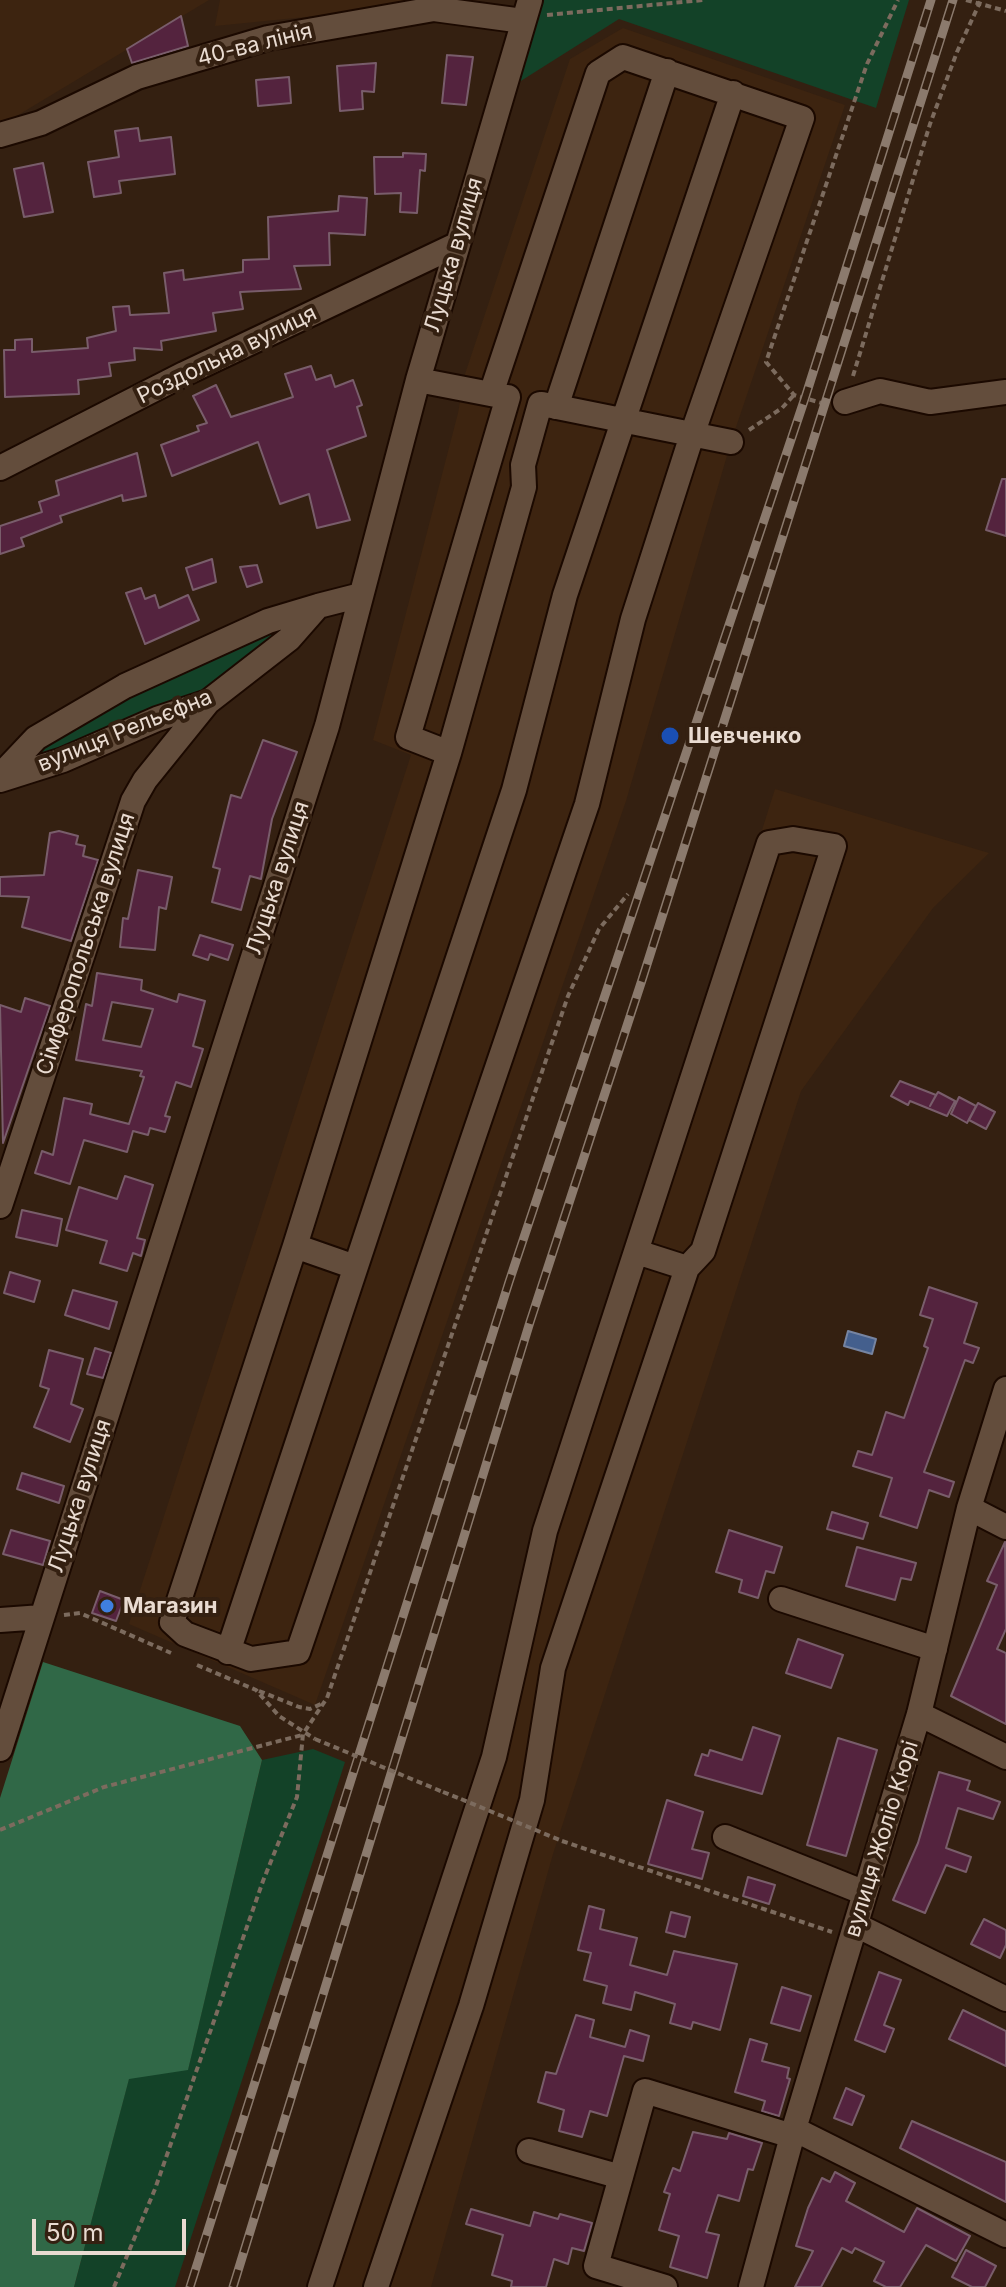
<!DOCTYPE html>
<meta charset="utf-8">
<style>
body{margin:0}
#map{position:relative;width:1006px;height:2287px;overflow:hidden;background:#342011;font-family:Inter,sans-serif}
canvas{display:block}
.scale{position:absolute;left:32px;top:2219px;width:154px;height:36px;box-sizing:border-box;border:4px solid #e9dbd1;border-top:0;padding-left:10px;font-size:24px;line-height:28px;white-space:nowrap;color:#e9dbd1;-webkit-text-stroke:6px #342011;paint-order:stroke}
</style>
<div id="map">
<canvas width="1006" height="2287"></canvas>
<div class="scale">50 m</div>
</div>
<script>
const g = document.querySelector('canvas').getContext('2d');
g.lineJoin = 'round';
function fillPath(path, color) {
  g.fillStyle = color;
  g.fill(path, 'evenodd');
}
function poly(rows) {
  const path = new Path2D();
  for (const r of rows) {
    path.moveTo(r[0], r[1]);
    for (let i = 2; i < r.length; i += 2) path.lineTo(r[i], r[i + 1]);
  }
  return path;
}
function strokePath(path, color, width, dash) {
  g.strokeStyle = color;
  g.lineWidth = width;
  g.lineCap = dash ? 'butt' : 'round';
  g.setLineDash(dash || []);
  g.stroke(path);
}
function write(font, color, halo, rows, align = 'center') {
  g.font = font + ' Inter,sans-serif';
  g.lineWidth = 8;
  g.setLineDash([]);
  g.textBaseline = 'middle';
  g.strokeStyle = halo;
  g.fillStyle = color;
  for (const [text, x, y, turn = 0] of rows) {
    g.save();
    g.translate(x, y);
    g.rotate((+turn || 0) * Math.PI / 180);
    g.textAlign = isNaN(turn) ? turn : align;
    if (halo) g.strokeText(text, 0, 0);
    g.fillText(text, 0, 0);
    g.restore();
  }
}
const built = poly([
 [0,0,209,0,0,126],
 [220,0,476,0,215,26],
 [623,28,845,105,731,442,626,801,315,1705,129,1624,411,755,373,740,458,413,465,374,570,59],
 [775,789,989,853,933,908,801,1091,553,1854,431,2287,313,2287,490,1745,541,1527]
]);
const green = poly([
 [544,0,909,0,876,108,619,19,516,84],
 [303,615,206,695,17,765,38,741,125,692],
 [313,1749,345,1762,175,2287,74,2287,129,2078,188,2069,262,1760]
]);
const forest = poly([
 [43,1662,240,1726,262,1760,188,2070,129,2079,74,2287,0,2287,0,1798]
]);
const water = poly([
 [848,1331,876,1339,872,1354,844,1346,848,1331]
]);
const building = poly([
 [181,16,188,46,132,63,127,49,181,16],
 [447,55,473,57,466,105,442,103,447,55],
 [376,63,374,92,362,91,363,109,340,111,337,66,376,63],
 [289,77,291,103,258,106,256,80,289,77],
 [138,128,140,141,171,137,175,174,119,181,121,193,94,197,88,162,119,157,115,131,138,128],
 [403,153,426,154,425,171,420,170,417,213,400,212,401,193,375,194,374,157,403,157,403,153],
 [43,163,53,212,24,217,14,169,43,163],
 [339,196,367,198,365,235,329,233,330,265,294,266,301,289,240,292,243,309,213,313,216,331,161,341,162,350,134,348,135,360,109,363,111,376,78,380,79,394,5,397,4,350,15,350,15,340,32,339,32,352,88,348,87,338,116,331,113,307,129,306,130,315,169,313,164,273,183,270,184,280,243,272,243,260,269,259,268,217,338,211,339,196],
 [311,366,316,380,331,375,335,387,353,380,362,405,357,407,366,436,327,450,350,520,317,528,309,494,280,504,258,442,172,476,161,445,199,431,197,426,207,423,193,396,216,385,231,417,293,397,285,374,311,366],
 [137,453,146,496,123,501,122,495,60,516,62,522,21,538,24,546,0,554,0,526,42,512,39,502,59,495,56,481,137,453],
 [1002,479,1006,479,1006,536,986,530,1002,479],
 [212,559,216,582,193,590,186,568,212,559],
 [257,565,262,582,247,587,240,567,257,565],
 [141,588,145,599,155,595,159,608,188,595,199,620,145,644,126,593,141,588],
 [263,740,297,752,272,819,261,879,250,876,241,910,212,902,220,869,213,867,231,795,241,798,263,740],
 [59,831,78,836,76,844,85,846,83,856,98,860,71,941,22,927,29,897,0,896,0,877,44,875,50,833,59,831],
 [138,870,172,877,166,909,159,907,155,950,120,947,123,918,128,919,138,870],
 [200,935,233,945,228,960,210,954,208,960,193,955,200,935],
 [97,973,142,980,141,990,177,1002,179,994,205,1001,193,1046,203,1049,191,1087,176,1082,165,1116,170,1117,165,1132,150,1128,148,1135,133,1131,127,1152,84,1140,70,1184,35,1173,42,1151,53,1155,64,1098,92,1104,90,1114,129,1124,144,1077,140,1076,142,1071,76,1060,86,1004,92,1006,97,973],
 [112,1002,153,1009,141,1047,103,1040,112,1002],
 [25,998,50,1006,3,1143,0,1005,21,1012,25,998],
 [900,1081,936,1095,930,1106,938,1092,955,1101,947,1116,910,1101,908,1105,891,1096,900,1081],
 [959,1097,976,1106,967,1123,951,1114,959,1097],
 [978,1103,995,1112,986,1129,969,1120,978,1103],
 [125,1176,153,1185,137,1238,145,1240,141,1256,133,1253,127,1271,100,1263,107,1241,66,1230,79,1187,117,1199,125,1176],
 [22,1210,62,1219,57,1246,16,1237,22,1210],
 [10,1272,40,1281,34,1302,4,1293,10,1272],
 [929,1287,977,1303,964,1343,979,1348,973,1363,965,1360,924,1472,954,1482,949,1497,929,1490,917,1528,880,1516,892,1478,853,1466,858,1451,872,1455,886,1412,904,1418,928,1348,924,1346,933,1319,920,1315,929,1287],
 [73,1290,117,1302,109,1329,65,1315,73,1290],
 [95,1348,111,1353,103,1378,87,1374,95,1348],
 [49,1350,83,1359,71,1404,83,1409,70,1442,34,1427,49,1389,40,1386,49,1350],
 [22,1473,64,1486,59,1503,17,1489,22,1473],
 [832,1512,868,1523,863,1539,827,1529,832,1512],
 [11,1530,50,1541,43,1565,3,1554,11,1530],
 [729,1530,782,1547,774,1573,766,1571,758,1598,739,1592,742,1580,716,1572,729,1530],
 [1005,1542,1006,1629,997,1649,1006,1653,1006,1724,951,1696,997,1585,987,1581,1005,1542],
 [857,1547,916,1563,911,1580,901,1578,895,1600,846,1586,857,1547],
 [100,1591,124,1600,116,1621,92,1613,100,1591],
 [798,1639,843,1655,831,1688,786,1673,798,1639],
 [753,1727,780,1736,762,1794,695,1775,702,1754,708,1756,710,1750,742,1760,753,1727],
 [838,1738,877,1750,846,1856,807,1845,838,1738],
 [939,1772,970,1781,967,1790,1000,1802,993,1819,958,1808,946,1848,971,1857,966,1872,946,1865,925,1913,893,1900,918,1843,939,1772],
 [667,1800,703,1812,692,1849,709,1853,702,1879,648,1864,667,1800],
 [748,1877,775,1885,769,1904,743,1896,748,1877],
 [589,1906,604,1910,600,1929,637,1938,630,1965,667,1975,674,1951,737,1964,720,2030,693,2022,691,2029,670,2023,675,2004,635,1992,631,2010,603,2003,607,1986,584,1980,591,1953,578,1950,589,1906],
 [671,1912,690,1917,685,1937,666,1932,671,1912],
 [984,1919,1006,1930,1006,1945,1000,1958,971,1944,984,1919],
 [879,1972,901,1980,884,2025,894,2029,885,2052,855,2040,879,1972],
 [782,1987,811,1996,800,2031,771,2023,782,1987],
 [963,2010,1006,2031,1006,2066,949,2039,963,2010],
 [576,2015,594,2020,590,2037,625,2047,630,2030,649,2036,643,2061,624,2056,607,2116,590,2111,582,2137,559,2131,564,2110,538,2102,546,2072,556,2074,576,2015],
 [750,2039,767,2044,762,2061,789,2068,787,2078,790,2079,779,2116,762,2111,765,2101,735,2092,750,2039],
 [846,2088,864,2096,852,2125,834,2118,846,2088],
 [912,2121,1006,2162,1006,2202,900,2148,912,2121],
 [693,2132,727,2139,729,2133,762,2143,753,2170,748,2169,739,2201,718,2195,706,2232,719,2235,707,2278,670,2267,679,2236,659,2230,670,2194,664,2192,673,2168,680,2171,693,2132],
 [835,2172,855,2183,846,2201,904,2232,917,2208,970,2236,956,2261,926,2245,900,2287,886,2287,874,2281,884,2262,855,2248,852,2253,842,2248,821,2287,795,2287,813,2251,796,2246,808,2208,822,2178,830,2182,835,2172],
 [471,2209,530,2226,534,2212,558,2219,560,2214,592,2223,584,2251,572,2248,568,2264,554,2259,546,2287,511,2287,512,2281,492,2275,503,2235,466,2224,471,2209],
 [966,2250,996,2266,985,2287,972,2287,952,2277,966,2250]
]);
const path = poly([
 [966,0,1006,11],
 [547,15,703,0],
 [853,376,930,124,957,52,981,0],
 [825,404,794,395,766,362,867,64,898,0],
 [749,430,782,408,794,395],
 [64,1615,80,1613,171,1653],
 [197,1665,256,1690,279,1716,315,1739],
 [259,1691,299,1707,310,1709,321,1704],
 [443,1792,458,1798],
 [0,1830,104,1787,302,1735],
 [562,1841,832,1932],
 [114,2287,155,2189,263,1881,297,1797,303,1734,327,1698,568,996,599,929,628,894]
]);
const minor = poly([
 [0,135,41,123,137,77,268,38,434,9,523,21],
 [418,380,506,397],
 [491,394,598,73,623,57,802,118,692,435,633,619,587,804,298,1652,251,1659,185,1634,172,1622,295,1246,449,753,524,487,523,465,540,404],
 [845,402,880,391,930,402,1006,392],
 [542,404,731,442],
 [556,407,667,71],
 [0,468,184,374,456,245],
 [449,753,408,737,508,397],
 [0,776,36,738,125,686,268,621,318,606],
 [0,780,63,760,157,719,208,702,289,639,318,606,361,595],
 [0,1206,133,801,145,780,208,702],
 [295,1246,355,1267],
 [637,1252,687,1268],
 [969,1508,1006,1527],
 [781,1599,935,1649],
 [0,1620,42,1617],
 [228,1652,514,790,565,595,733,93],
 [919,1714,1006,1757],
 [0,1749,327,726,418,380,530,0],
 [725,1837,865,1893],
 [856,1925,1006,1999],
 [794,2129,1006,2235],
 [529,2151,621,2177],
 [320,2287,494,1757,545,1531,769,843,793,839,834,846,703,1251,687,1268,553,1668,532,1800,471,2006,376,2287],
 [665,2287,596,2266,645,2091,792,2136],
 [751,2287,794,2129,919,1714,969,1508,1006,1389]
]);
const rail = poly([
 [190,2287,509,1282,805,398,931,0],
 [233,2287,530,1322,642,980,953,0]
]);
const pathBridge = poly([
 [315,1739,443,1792],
 [461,1799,562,1841]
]);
const markers = [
 [670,736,10,"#1a4fb4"],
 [107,1606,8,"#3f7fe0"]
];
const streetNames = [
 ["40-ва лінія",255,45,-14],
 ["Луцька вулиця",454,255,-74],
 ["Роздольна вулиця",227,355,-26],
 ["вулиця Рельєфна",125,731,-22],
 ["Луцька вулиця",278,878,-72],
 ["Сімферопольська вулиця",86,944,-72],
 ["Луцька вулиця",80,1496,-72],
 ["вулиця Жоліо Кюрі",882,1839,-73]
];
const poiNames = [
 ["Шевченко",688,736],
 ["Магазин",123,1606]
];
fillPath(built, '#3d2410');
fillPath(green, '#134228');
fillPath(forest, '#306847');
fillPath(water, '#445f8d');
strokePath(water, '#7684a1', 2);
fillPath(building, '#54233e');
strokePath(building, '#795d6b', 2);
strokePath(minor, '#1b0900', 28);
strokePath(path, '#7c6b5e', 4, [6, 4]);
strokePath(minor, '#634d3c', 24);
strokePath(rail, '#8b7a6d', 9);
strokePath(rail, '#342011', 6, [18]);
strokePath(pathBridge, '#7c6b5e', 4, [6, 4]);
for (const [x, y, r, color] of markers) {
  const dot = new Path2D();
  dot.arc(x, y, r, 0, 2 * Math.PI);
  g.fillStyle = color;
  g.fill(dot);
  strokePath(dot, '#342011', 3);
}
write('22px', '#e9dbd1', '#342011', streetNames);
write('bold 22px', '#e9dbd1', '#342011', poiNames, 'left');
</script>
